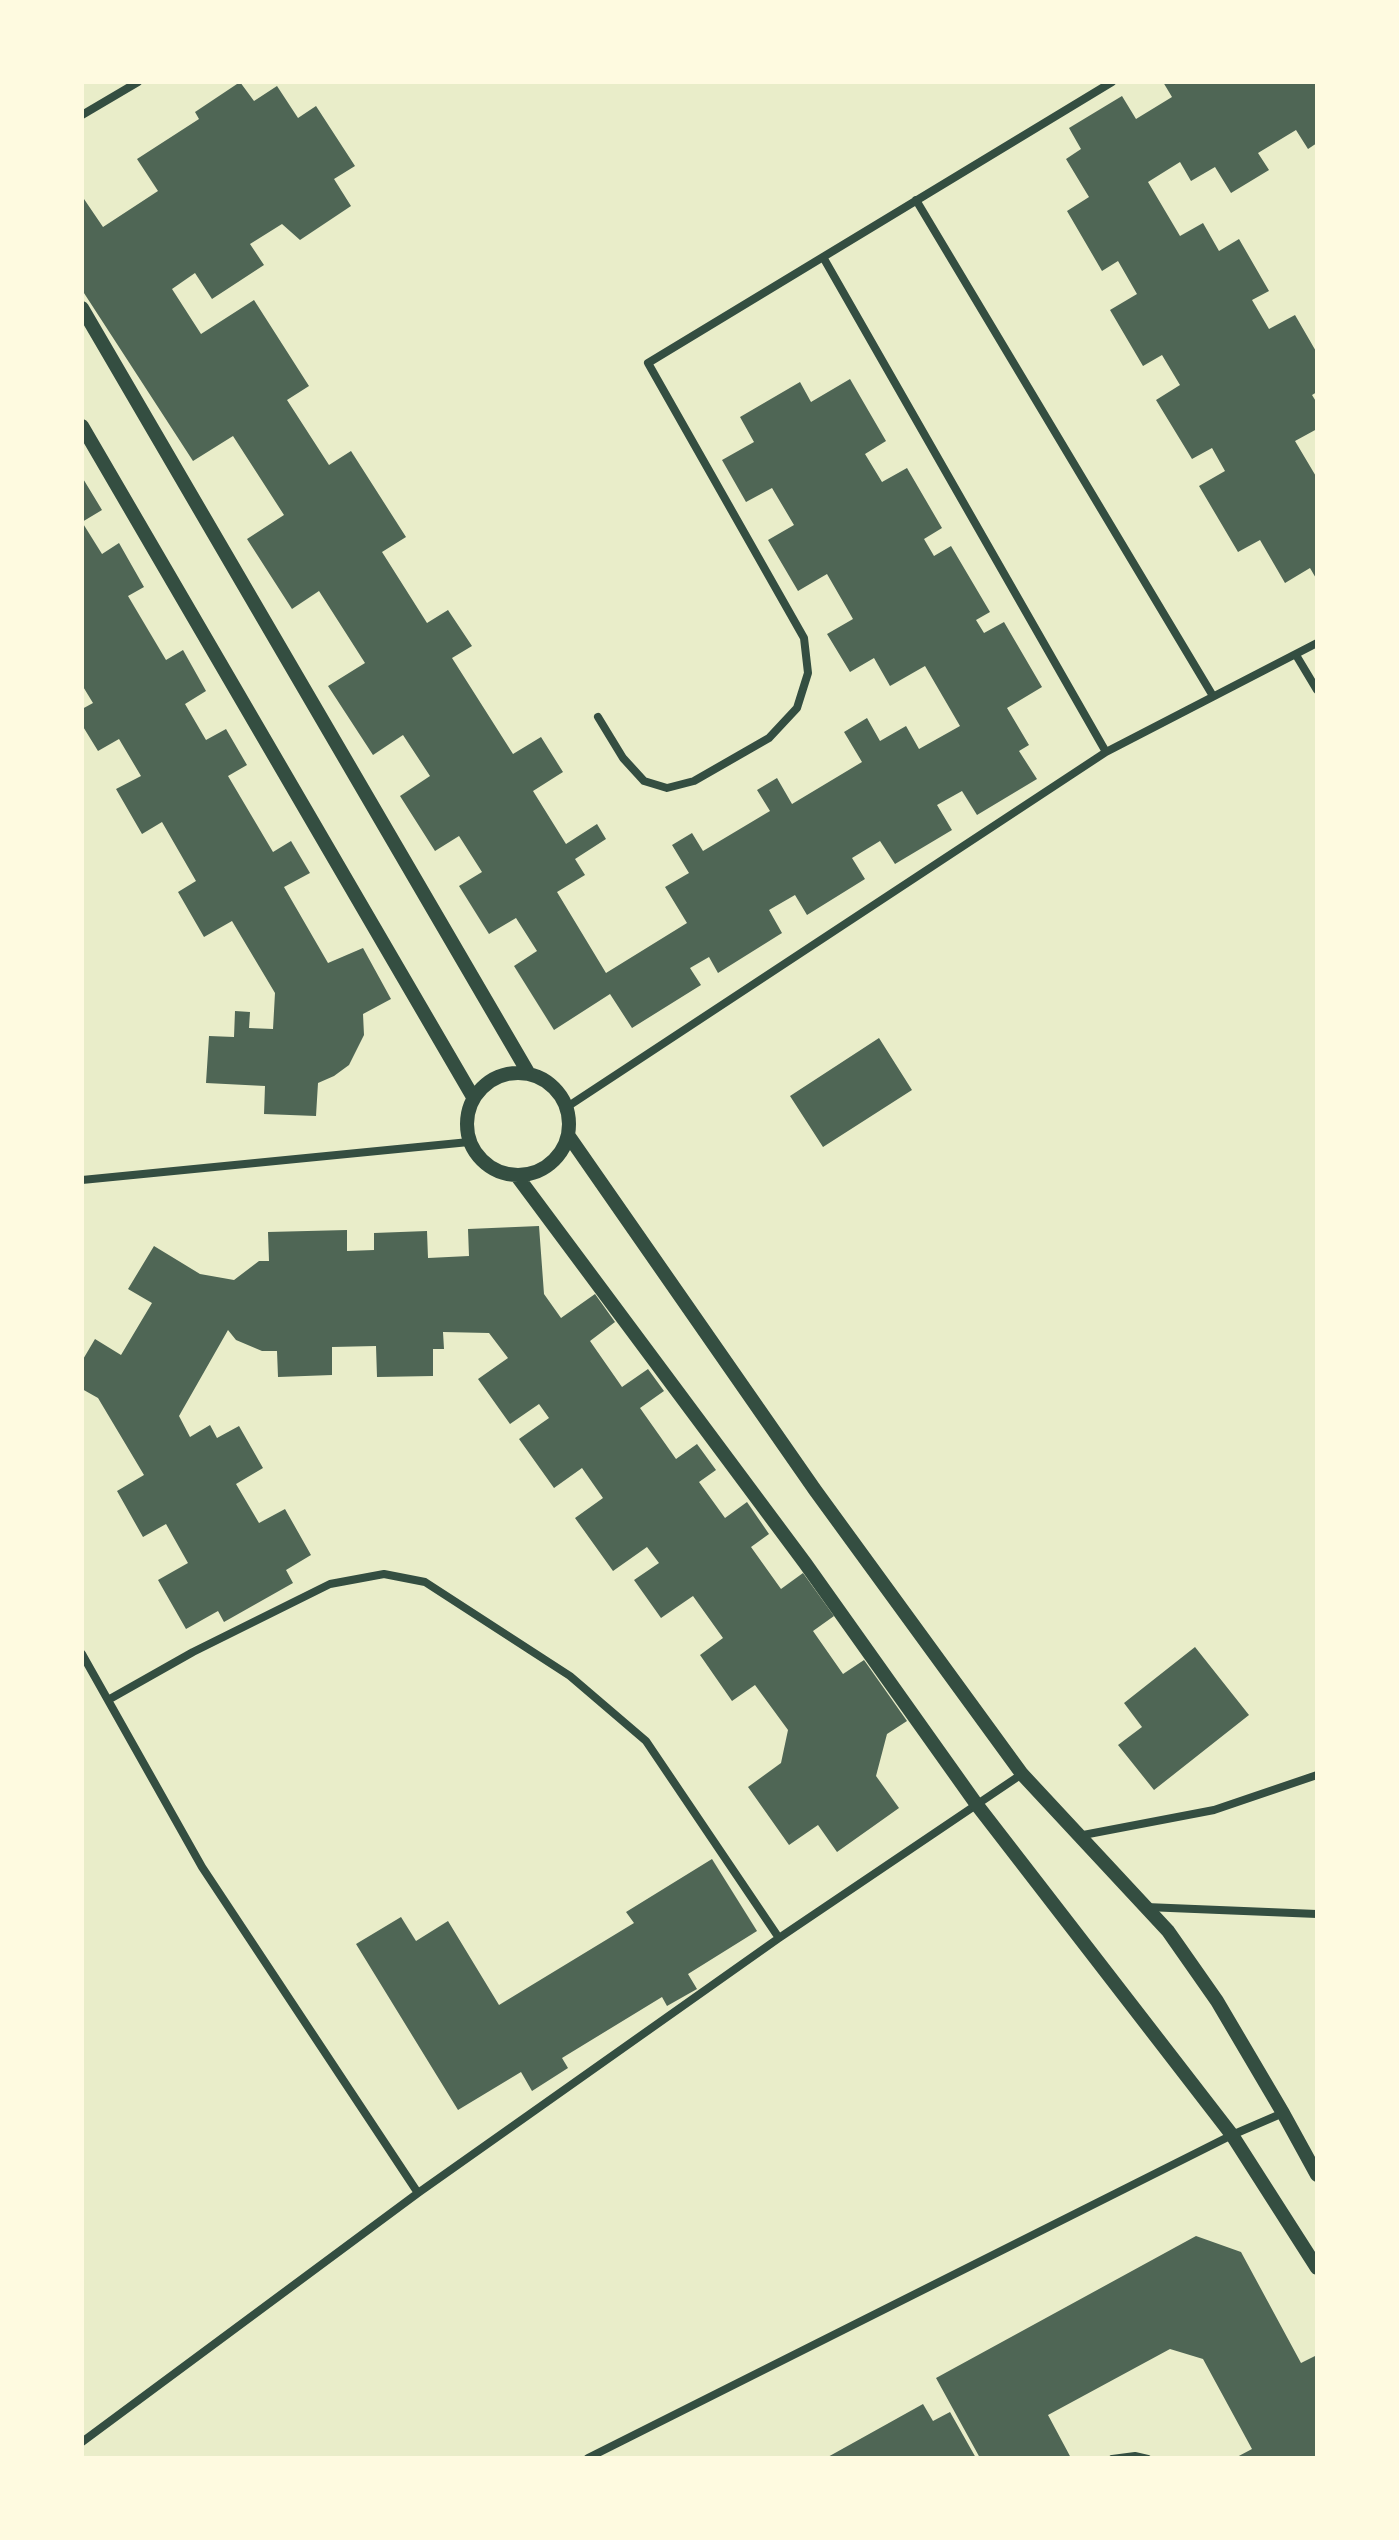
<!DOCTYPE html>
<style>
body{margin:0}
#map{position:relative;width:1399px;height:2540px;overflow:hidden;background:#e9edc9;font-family:"IBM Plex Sans",sans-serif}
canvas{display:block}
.frame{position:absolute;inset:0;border:84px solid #fefae0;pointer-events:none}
</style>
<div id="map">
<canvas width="1399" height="2540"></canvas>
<div class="frame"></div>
</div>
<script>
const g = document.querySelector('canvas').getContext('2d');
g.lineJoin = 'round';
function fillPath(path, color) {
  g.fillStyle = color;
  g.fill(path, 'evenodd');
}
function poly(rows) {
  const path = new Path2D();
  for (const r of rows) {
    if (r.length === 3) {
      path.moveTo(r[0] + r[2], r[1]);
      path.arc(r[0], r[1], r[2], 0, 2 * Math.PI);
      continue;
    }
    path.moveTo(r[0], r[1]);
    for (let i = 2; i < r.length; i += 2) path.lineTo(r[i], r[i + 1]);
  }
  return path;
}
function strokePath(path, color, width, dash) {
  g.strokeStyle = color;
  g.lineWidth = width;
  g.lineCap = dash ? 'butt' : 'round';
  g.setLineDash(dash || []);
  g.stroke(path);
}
const building = poly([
 [240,82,254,101,277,86,298,118,316,106,355,166,334,179,351,206,300,240,282,224,250,244,264,265,212,299,195,273,172,289,201,334,254,300,309,386,287,400,329,465,351,451,406,537,382,552,427,623,448,610,472,646,452,658,513,754,541,737,563,772,533,791,566,844,597,824,606,839,575,859,585,875,557,892,606,973,687,923,665,887,689,873,672,845,692,833,703,851,770,811,757,790,777,778,792,804,862,762,844,732,867,718,880,741,906,726,919,749,960,726,925,666,890,686,874,658,850,672,827,634,853,619,827,574,798,591,768,540,794,525,772,488,746,502,722,460,754,442,740,417,800,382,811,402,850,379,886,441,865,454,882,482,907,468,942,528,924,539,934,556,951,546,990,612,976,620,984,633,1004,622,1042,687,1007,708,1029,745,1019,751,1037,779,977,815,962,791,937,805,952,830,895,864,880,841,852,858,865,879,807,915,795,895,769,910,782,933,718,973,709,957,690,968,701,985,632,1028,610,994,554,1030,514,966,537,951,516,918,489,934,459,886,482,872,459,836,435,851,400,796,430,776,403,735,373,755,328,686,365,663,319,591,292,609,247,539,284,515,233,436,193,461,82,290,82,201,84,199,103,227,158,191,137,159,199,119,195,112],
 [1163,82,1317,82,1317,143,1308,149,1296,130,1258,153,1269,170,1231,193,1215,167,1191,181,1180,162,1148,182,1180,236,1203,223,1219,251,1239,239,1269,291,1252,300,1269,329,1295,315,1317,353,1317,392,1312,395,1317,403,1317,429,1295,441,1317,478,1317,580,1310,568,1285,583,1260,540,1238,552,1199,486,1225,471,1212,448,1192,459,1156,400,1180,385,1162,355,1143,366,1110,310,1137,294,1118,261,1102,271,1067,211,1089,197,1066,159,1081,149,1069,128,1122,96,1136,119,1172,97],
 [82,477,102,510,82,522,102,554,119,543,144,587,128,596,166,660,183,650,206,691,185,704,206,740,226,729,247,765,228,776,273,852,291,841,310,873,284,887,328,963,363,948,391,999,363,1014,364,1035,349,1065,334,1076,318,1083,316,1116,264,1114,265,1086,206,1083,209,1036,234,1037,235,1011,250,1012,249,1028,273,1029,275,993,232,921,204,937,178,892,196,881,162,822,142,834,116,789,141,776,119,739,98,751,82,725,82,709,93,703,82,685],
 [879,1038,912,1090,823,1147,790,1096],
 [539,1226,544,1294,561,1318,595,1294,615,1322,590,1341,622,1387,648,1369,664,1391,640,1408,676,1459,697,1444,716,1470,699,1482,725,1518,747,1502,769,1534,751,1547,781,1589,803,1573,834,1616,813,1631,843,1674,864,1660,907,1721,887,1734,876,1776,899,1808,837,1852,818,1825,789,1845,748,1787,781,1763,788,1730,755,1685,732,1701,700,1655,723,1638,693,1596,661,1618,634,1580,659,1563,647,1547,613,1571,575,1518,603,1498,582,1468,554,1488,519,1439,549,1418,539,1404,510,1424,478,1379,508,1358,489,1333,443,1332,444,1349,433,1349,433,1376,377,1377,376,1346,332,1347,332,1375,278,1377,277,1351,262,1351,236,1340,228,1330,179,1416,190,1437,210,1425,217,1438,239,1426,263,1468,236,1484,259,1523,285,1509,311,1555,286,1570,293,1583,224,1622,218,1611,186,1629,158,1580,188,1563,166,1524,143,1537,117,1491,144,1475,98,1398,82,1389,82,1361,95,1339,121,1355,152,1303,128,1289,154,1246,200,1274,234,1280,259,1261,269,1261,268,1232,347,1230,347,1251,374,1250,374,1233,427,1231,428,1258,469,1256,468,1229],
 [1195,1647,1249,1715,1154,1790,1118,1745,1142,1727,1124,1703],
 [712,1859,757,1931,688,1974,697,1989,667,2006,662,1997,562,2058,568,2068,532,2091,521,2072,458,2110,356,1944,401,1917,416,1941,448,1921,499,2005,634,1923,626,1912],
 [1196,2236,1241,2252,1301,2363,1317,2355,1317,2458,1235,2458,1252,2449,1203,2359,1170,2349,1048,2415,1071,2458,980,2458,936,2378],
 [923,2404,933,2421,950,2412,976,2458,826,2458]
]);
const service = poly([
 [1112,2458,1135,2455,1148,2458]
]);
const minor = poly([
 [82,115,138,82],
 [916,200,1213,696],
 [823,257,1106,752],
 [1296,655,1317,690],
 [598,717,623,758,644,781,667,788,694,781,769,738,797,708,808,673,804,638,648,363,1112,82],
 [567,1107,1106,752,1317,643],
 [82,1180,469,1142],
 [82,1654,202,1867,418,2193],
 [108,1700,193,1652,330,1584,384,1574,425,1582,570,1676,646,1741,779,1938],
 [1078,1836,1214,1810,1317,1775],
 [1146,1907,1317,1914],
 [82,2442,418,2193,779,1938,1022,1774],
 [588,2458,1232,2135,1283,2113]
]);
const tertiary = poly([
 [82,308,529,1074],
 [82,426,473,1097],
 [518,1124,51],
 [568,1135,815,1490,1022,1774,1168,1931,1217,2001,1283,2113,1317,2175],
 [517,1176,805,1563,977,1805,1232,2135,1317,2268]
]);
fillPath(building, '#4f6655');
strokePath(service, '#344e41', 6);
strokePath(minor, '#344e41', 8);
strokePath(tertiary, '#344e41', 14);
</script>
